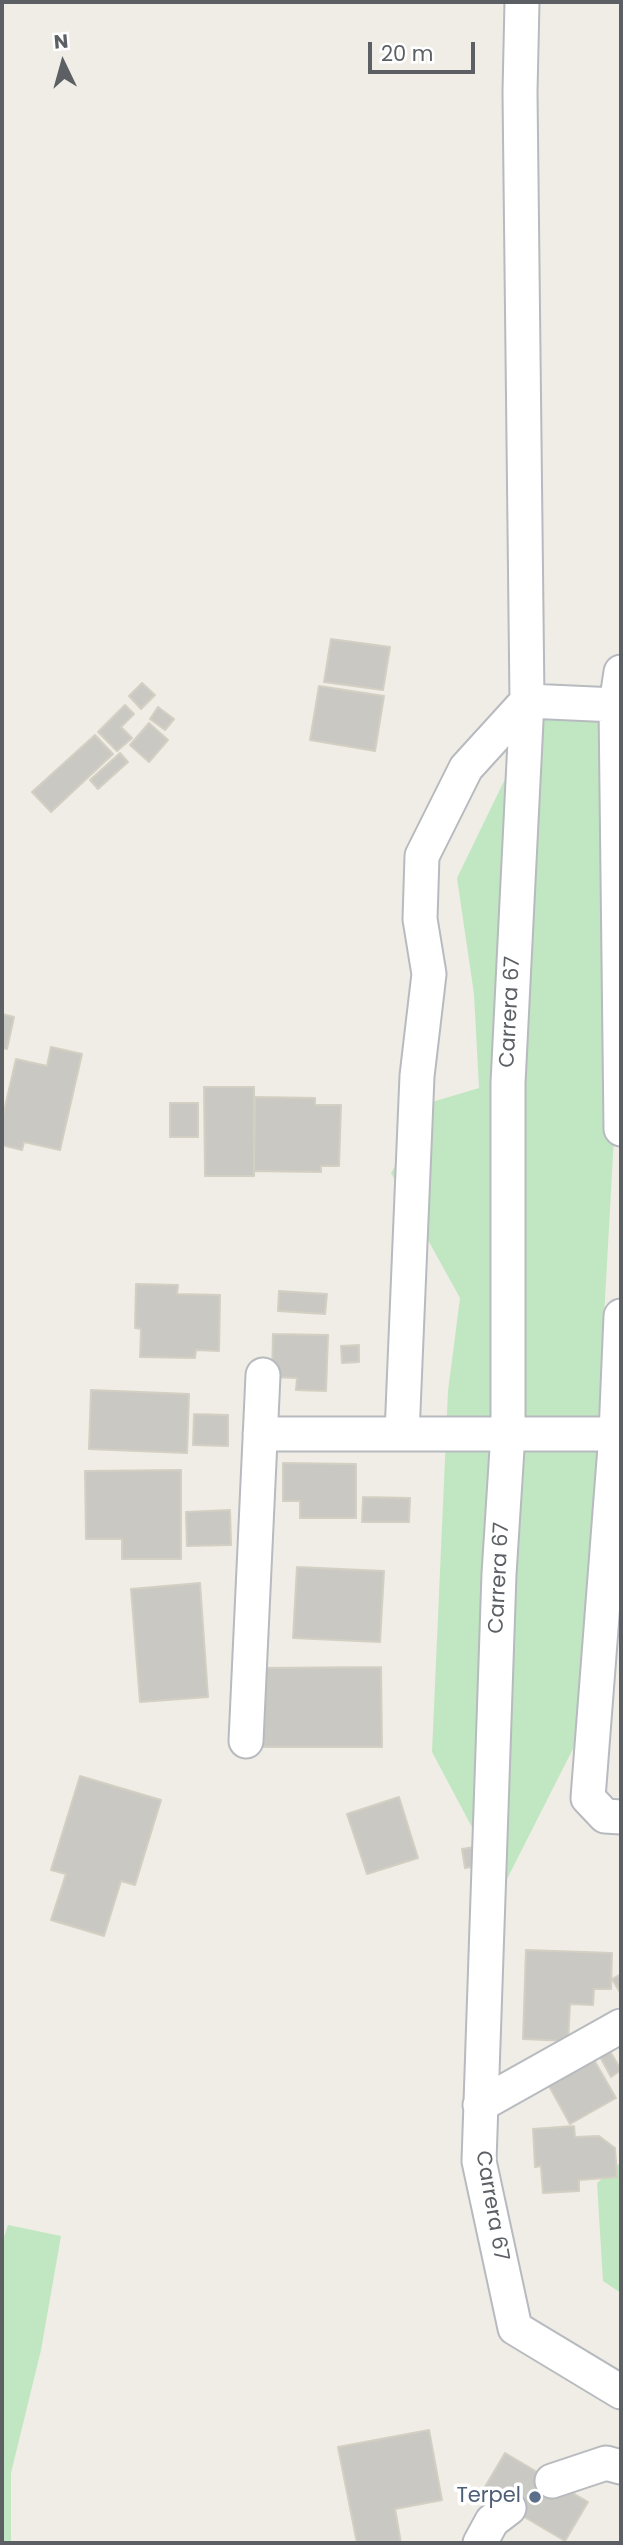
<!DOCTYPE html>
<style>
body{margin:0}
#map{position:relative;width:623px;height:2545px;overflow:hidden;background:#efede5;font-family:Poppins,sans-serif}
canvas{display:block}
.frame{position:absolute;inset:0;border:4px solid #5c6065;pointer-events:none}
.north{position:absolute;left:28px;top:28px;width:70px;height:70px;-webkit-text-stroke:5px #fff;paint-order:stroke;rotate:355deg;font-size:19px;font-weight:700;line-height:28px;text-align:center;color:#5c6065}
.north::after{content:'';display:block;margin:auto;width:24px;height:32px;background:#5c6065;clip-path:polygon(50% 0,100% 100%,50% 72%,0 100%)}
.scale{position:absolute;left:368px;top:42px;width:107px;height:32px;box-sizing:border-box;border:4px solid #5c6065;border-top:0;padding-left:9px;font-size:21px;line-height:24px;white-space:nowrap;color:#5c6065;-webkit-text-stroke:5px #fff;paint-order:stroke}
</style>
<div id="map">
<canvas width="623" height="2545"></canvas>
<div class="frame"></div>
<div class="north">N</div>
<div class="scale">20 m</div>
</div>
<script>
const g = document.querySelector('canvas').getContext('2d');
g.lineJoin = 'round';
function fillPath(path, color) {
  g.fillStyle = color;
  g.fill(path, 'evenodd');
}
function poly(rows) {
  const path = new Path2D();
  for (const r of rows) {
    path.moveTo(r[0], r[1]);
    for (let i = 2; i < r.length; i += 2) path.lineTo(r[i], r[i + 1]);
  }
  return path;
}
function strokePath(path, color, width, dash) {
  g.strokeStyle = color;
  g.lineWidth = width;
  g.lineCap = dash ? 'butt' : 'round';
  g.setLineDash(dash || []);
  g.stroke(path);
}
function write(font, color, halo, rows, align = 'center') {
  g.font = font + ' Poppins,sans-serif';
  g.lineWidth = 7;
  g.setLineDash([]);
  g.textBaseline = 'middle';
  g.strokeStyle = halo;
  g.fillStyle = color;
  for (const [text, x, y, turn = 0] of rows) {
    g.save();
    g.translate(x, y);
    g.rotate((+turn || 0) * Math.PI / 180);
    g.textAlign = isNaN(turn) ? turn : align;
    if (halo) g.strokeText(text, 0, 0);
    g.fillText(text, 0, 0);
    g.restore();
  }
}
const green = poly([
 [597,709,611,762,621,1010,581,1733,507,1879,474,1831,432,1752,448,1391,460,1298,391,1173,432,1102,479,1088,474,994,457,878,536,715],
 [621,2162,621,2293,603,2281,597,2183],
 [8,2225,61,2236,41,2350,11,2473,11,2543,2,2543,2,2243]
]);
const building = poly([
 [331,639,390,647,383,690,324,682,331,639],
 [142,683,155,695,141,709,129,696,142,683],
 [319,686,384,696,375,751,310,740,319,686],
 [125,705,134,714,121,727,132,738,117,751,98,732,125,705],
 [158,707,174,719,165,730,150,719,158,707],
 [149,723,168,740,149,762,130,745,149,723],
 [95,735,113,754,51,812,32,792,95,735],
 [120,753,128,762,98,789,90,780,120,753],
 [2,1014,14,1017,7,1049,2,1048,2,1014],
 [51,1047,82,1054,60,1150,24,1142,22,1150,2,1145,2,1120,16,1059,47,1066,51,1047],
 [204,1087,254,1087,254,1176,205,1176,204,1087],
 [255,1097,315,1098,315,1105,341,1105,339,1166,321,1166,321,1172,254,1171,255,1097],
 [170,1103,198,1103,198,1137,170,1137,170,1103],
 [136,1284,178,1285,177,1294,220,1295,219,1351,196,1350,195,1358,140,1357,141,1329,135,1328,136,1284],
 [279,1291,327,1294,325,1314,278,1311,279,1291],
 [273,1334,328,1335,326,1391,296,1390,297,1378,272,1377,273,1334],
 [359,1345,359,1362,342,1363,341,1346,359,1345],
 [91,1390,189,1394,187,1453,89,1449,91,1390],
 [194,1414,228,1415,228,1446,193,1445,194,1414],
 [283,1463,356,1464,356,1518,300,1518,300,1501,283,1501,283,1463],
 [181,1470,181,1559,122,1559,122,1539,86,1539,85,1471,181,1470],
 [363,1497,410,1498,409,1522,362,1522,363,1497],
 [230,1510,231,1545,187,1546,186,1512,230,1510],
 [297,1567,384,1571,380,1642,293,1638,297,1567],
 [200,1583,208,1697,140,1702,131,1589,200,1583],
 [381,1667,382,1747,259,1747,259,1668,381,1667],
 [80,1776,161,1800,135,1885,121,1881,104,1936,51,1920,66,1874,51,1870,80,1776],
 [399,1797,418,1858,367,1874,347,1814,399,1797],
 [481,1846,483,1865,465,1868,462,1849,481,1846],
 [526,1950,612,1953,611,1989,594,1989,593,2005,570,2004,568,2041,523,2039,526,1950],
 [621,1974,621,1994,612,1979,621,1974],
 [607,2046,621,2070,611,2077,597,2051,607,2046],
 [594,2060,616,2098,570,2124,549,2086,594,2060],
 [574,2126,575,2137,599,2136,615,2148,617,2177,579,2180,579,2191,543,2193,541,2166,535,2167,533,2129,574,2126],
 [429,2430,442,2500,395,2509,401,2543,357,2543,338,2447,429,2430],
 [505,2453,588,2502,565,2541,482,2492,505,2453]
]);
const minorTunnel = poly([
 [509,2508,552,2481]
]);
const minor = poly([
 [522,2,520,92,527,701,508,1083,508,1433,499,1574,479,2161,515,2328,621,2392],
 [621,672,616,705,621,1129],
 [527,701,616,705],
 [621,1316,616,1434,588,1798,605,1816,621,1817],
 [260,1434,616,1434],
 [402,1434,417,1076,429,974,420,919,422,856,466,768,527,701],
 [246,1741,263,1375],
 [480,2105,621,2026],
 [552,2481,606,2463,621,2467],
 [480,2543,492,2521,509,2508]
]);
const markers = [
 [535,2497,7,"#5c6f8a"]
];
const streetNames = [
 ["Carrera 67",511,1012,-87],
 ["Carrera 67",500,1578,-87],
 ["Carrera 67",491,2206,80]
];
const serviceNames = [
 ["Terpel",521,2497]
];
fillPath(green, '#c1e7c2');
fillPath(building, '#cac8c2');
strokePath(building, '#d4cfc3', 2);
strokePath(minorTunnel, '#cacac5', 33, [33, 17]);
strokePath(minor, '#b7babf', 37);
strokePath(minor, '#fff', 33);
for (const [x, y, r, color] of markers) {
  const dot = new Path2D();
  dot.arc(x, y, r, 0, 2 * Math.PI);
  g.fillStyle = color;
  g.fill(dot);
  strokePath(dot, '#fff', 2.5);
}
write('21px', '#5c6065', '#fff', streetNames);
write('21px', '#4e5e75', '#fff', serviceNames, 'right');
</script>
